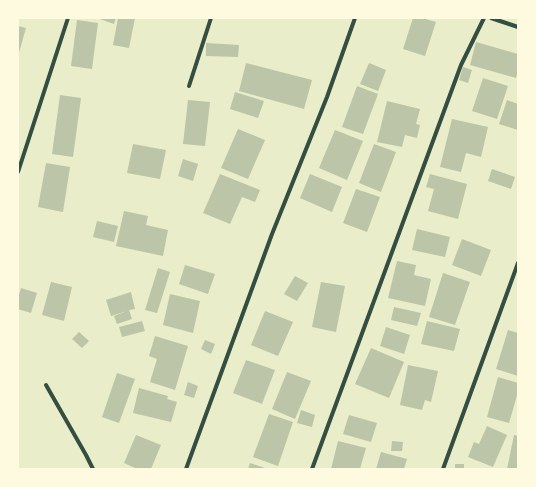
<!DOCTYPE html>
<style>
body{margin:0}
#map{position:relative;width:536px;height:487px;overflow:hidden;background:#e9edc9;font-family:"DM Sans",sans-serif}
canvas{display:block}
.frame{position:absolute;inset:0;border:19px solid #fefae0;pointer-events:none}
</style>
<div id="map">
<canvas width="536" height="487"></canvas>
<div class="frame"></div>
</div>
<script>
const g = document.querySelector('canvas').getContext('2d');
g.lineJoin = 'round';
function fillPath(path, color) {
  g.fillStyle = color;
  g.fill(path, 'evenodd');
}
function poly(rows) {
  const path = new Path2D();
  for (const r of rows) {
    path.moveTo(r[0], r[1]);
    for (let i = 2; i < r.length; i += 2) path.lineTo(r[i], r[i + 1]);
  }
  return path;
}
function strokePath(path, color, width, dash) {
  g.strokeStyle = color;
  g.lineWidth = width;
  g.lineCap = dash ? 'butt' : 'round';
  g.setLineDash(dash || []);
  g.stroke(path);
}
const building = poly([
 [97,18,116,18,114,24],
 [118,18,135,18,129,48,113,45],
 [413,18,422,18,436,22,425,56,403,49],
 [77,20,98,23,92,69,71,66],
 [18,26,26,28,18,56],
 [476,42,518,54,518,70,516,78,470,65],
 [206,43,239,45,238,57,206,56],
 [246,63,312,80,304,109,239,91],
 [369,63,386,70,378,91,360,84],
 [463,67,472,70,468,83,459,80],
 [483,78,508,86,497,119,472,111],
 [357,86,378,94,363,134,342,127],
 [235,92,264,101,258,118,230,109],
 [60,95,81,98,73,157,52,154],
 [188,100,210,102,205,146,183,144],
 [507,100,518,104,518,130,499,124],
 [387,101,420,109,416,124,420,125,417,138,405,135,402,147,377,142],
 [452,119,488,127,481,157,466,153,461,172,440,167],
 [238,129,265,140,248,179,221,168],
 [335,130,363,141,347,180,319,168],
 [133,144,166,150,160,179,127,173],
 [374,144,396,152,381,192,359,183],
 [183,159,198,164,193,181,178,176],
 [46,163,70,167,63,212,38,207],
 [492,169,515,177,511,189,488,181],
 [220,174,260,190,255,202,242,197,230,224,203,213],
 [310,174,342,187,332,212,300,198],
 [430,174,467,184,458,219,428,211,434,189,426,187],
 [356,189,380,197,367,232,343,223],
 [124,211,148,216,146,225,168,230,163,256,116,246],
 [97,221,118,226,114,242,93,237],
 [417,229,450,237,445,257,412,250],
 [462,239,491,250,481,276,452,265],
 [397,261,416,265,414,275,431,279,425,306,388,298],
 [185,265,215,274,208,294,179,284],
 [158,268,170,272,157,313,145,310],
 [443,273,470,282,455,325,429,317],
 [295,276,308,283,297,301,284,294],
 [51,282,72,287,64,321,42,315],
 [321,282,345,286,336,332,312,327],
 [21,288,37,293,31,313,18,309,18,298],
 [131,292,135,309,129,310,132,319,117,324,114,316,127,311,111,316,106,300],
 [170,294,200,301,193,333,163,325],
 [394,307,421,313,417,326,391,320],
 [265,311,293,322,278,356,251,345],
 [142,321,145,331,122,337,119,327],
 [427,321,460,329,454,351,421,344],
 [386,327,410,335,404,354,380,346],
 [508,330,518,333,518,376,496,369],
 [79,332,89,341,82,348,72,339],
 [155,336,188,346,175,390,150,382,157,359,149,356],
 [205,340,215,344,211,354,201,349],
 [371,348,404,362,389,398,355,384],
 [246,360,275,370,262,404,233,393],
 [408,365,438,371,431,402,425,400,422,410,400,405],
 [287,372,311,381,295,419,272,409],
 [117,373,135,379,119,423,102,417],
 [498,377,518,383,518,392,509,423,487,417],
 [188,382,198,386,194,398,184,395],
 [139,388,168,396,167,399,177,402,171,422,133,413],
 [301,410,315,415,312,427,297,423],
 [269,414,293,422,278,466,253,457],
 [349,415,377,423,371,442,343,434],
 [487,426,507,435,493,467,468,457,474,442,479,444],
 [136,435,161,445,151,469,137,469,124,463],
 [514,435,518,436,518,469,507,469],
 [338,441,366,448,360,469,331,469],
 [392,441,403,442,402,451,391,451],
 [381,452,407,459,404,469,376,469],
 [250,463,268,469,248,469],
 [455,464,464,464,464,469,455,469]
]);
const minor = poly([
 [491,18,518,27],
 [189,86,211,18],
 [18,172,68,18],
 [46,385,86,455,93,469],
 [186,469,272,234,327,97,355,18],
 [312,469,461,65,484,18],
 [443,469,518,263]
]);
fillPath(building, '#bcc5a7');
strokePath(minor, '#344e41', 4);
</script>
